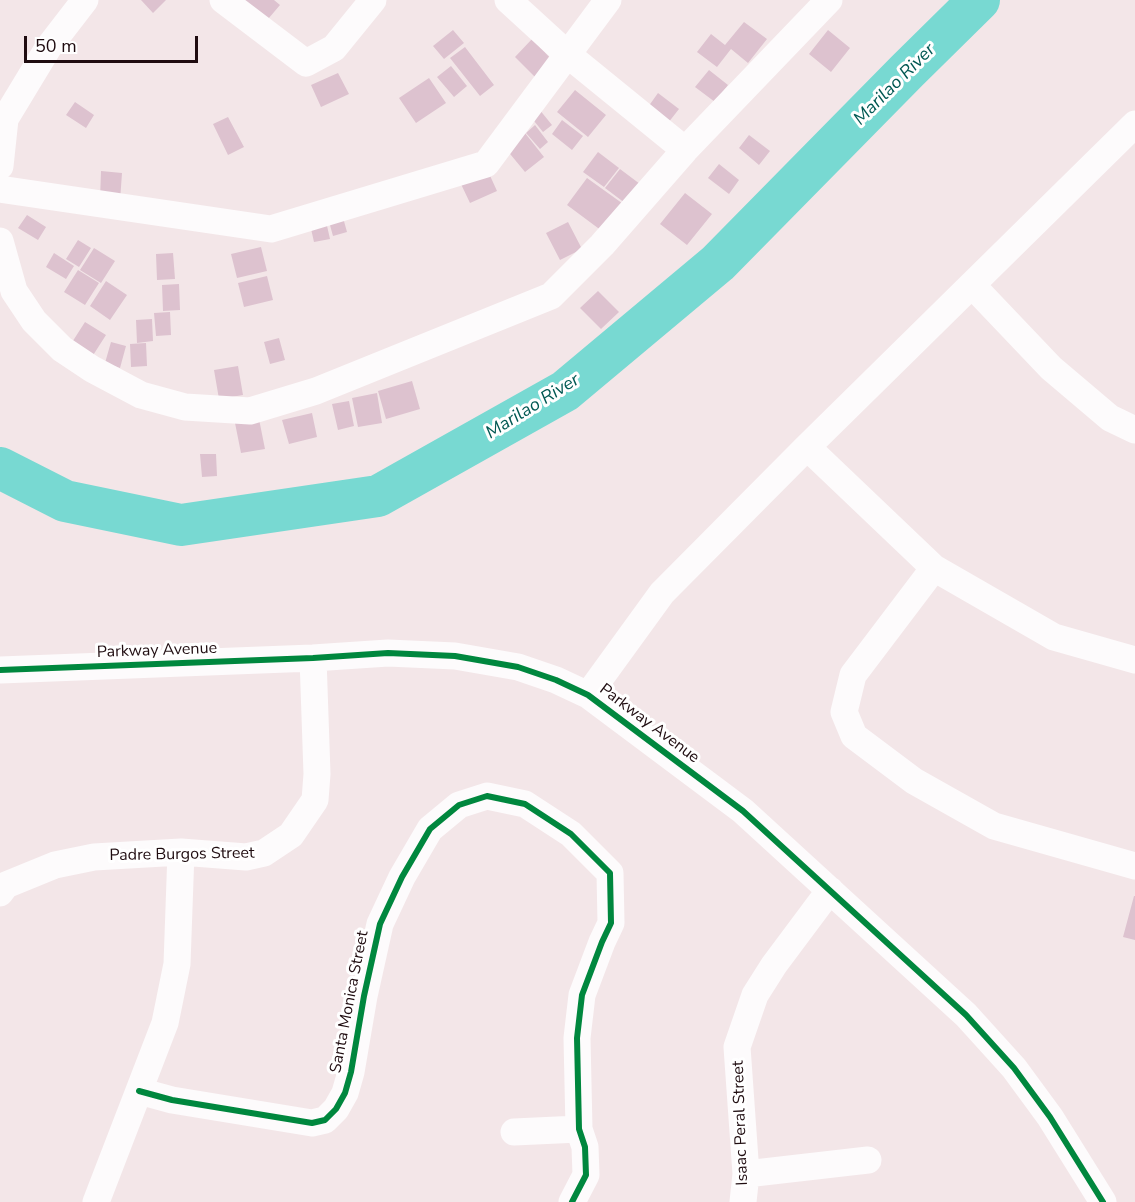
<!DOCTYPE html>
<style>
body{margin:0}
#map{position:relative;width:1135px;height:1202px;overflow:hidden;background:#f3e6e8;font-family:"Nunito Sans",sans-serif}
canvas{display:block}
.scale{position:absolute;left:24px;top:36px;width:174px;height:27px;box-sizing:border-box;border:3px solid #1f0c10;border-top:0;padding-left:8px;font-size:18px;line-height:21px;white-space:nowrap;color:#1f0c10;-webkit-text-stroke:4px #fff;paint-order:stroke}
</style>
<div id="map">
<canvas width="1135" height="1202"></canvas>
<div class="scale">50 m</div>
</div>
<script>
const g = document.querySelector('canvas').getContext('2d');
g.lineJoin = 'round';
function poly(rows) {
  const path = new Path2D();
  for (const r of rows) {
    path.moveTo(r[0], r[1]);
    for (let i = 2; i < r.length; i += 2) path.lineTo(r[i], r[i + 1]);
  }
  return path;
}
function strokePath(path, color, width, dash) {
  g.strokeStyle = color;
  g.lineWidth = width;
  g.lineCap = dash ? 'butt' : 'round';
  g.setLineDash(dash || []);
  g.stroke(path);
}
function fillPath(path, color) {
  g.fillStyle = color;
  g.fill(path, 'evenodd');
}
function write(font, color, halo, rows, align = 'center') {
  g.font = font + ' "Nunito Sans",sans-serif';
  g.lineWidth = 6;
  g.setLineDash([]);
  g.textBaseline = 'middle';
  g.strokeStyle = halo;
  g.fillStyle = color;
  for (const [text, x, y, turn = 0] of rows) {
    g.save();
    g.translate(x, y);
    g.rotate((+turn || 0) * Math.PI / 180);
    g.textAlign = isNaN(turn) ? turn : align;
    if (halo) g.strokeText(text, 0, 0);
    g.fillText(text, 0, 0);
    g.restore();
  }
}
const river = poly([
 [0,468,65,501,181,525,378,496,565,391,718,263,907,71,979,0]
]);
const building = poly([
 [141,0,166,0,153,13],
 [241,0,274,0,280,5,263,25],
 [744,22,767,39,748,63,731,49,717,67,697,52,711,34,725,45],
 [453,30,464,43,444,59,433,46],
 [828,30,850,48,831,72,809,54],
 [532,39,553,61,536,78,515,57],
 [465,47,494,85,480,96,450,58],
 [451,66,467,86,454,97,437,77],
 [709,70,728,85,715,102,695,87],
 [338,73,349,94,321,107,311,85],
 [429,78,446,103,416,123,399,98],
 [575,90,606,115,588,137,557,112],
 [658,93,679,109,668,123,648,107],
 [75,102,94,115,86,128,66,115],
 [539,109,552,125,543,132,530,116],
 [228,117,244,147,228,155,213,124],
 [562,120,583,136,572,150,552,134],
 [535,125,548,142,540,149,526,133],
 [525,133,544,157,525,172,506,149],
 [749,135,770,151,759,165,739,148],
 [598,152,619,168,604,187,583,172],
 [719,164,739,180,729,194,708,178],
 [487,169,497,191,470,203,460,182],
 [620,169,644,187,629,206,605,188],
 [101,171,122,173,120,201,100,200],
 [587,178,626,206,606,234,567,205],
 [685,193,712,214,687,245,660,224],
 [342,214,347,232,333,236,328,218],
 [27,215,46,227,38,240,18,228],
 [325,217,330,239,314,242,309,220],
 [568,222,582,249,560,260,546,233],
 [78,240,91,248,79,267,66,259],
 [261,247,267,271,237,278,231,254],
 [94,248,115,261,101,283,80,270],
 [54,253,74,266,66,279,46,267],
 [173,253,175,279,157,280,156,254],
 [78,270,99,283,85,305,64,292],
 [267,276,273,300,244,307,238,283],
 [106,281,127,295,110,320,90,306],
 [179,284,180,310,163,311,162,285],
 [598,291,619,312,601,329,580,308],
 [170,312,171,335,156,336,154,313],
 [152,319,153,341,137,343,136,320],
 [85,322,106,335,90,360,69,347],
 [279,338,285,360,270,364,264,342],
 [111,342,126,346,120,368,105,363],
 [146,343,147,366,131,367,130,344],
 [238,366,243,395,219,399,214,370],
 [412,381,420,409,386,419,378,391],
 [377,393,382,423,358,427,352,398],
 [349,401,354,426,338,430,332,404],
 [312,413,317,437,289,444,282,420],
 [259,419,265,449,241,453,235,423],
 [200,454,216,454,217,476,202,477],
 [1134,896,1135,896,1135,940,1123,937]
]);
const minor = poly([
 [223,0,306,63,334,48,373,0],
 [508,0,567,54,685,150],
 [0,166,5,119,48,48,85,0],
 [0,189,271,229,486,164,608,0],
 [0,241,14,291,34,321,62,349,92,369,141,395,185,407,250,411,316,391,551,296,602,245,685,150,829,0],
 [972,285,1051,368,1110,418,1135,430],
 [807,447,934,568,1054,637,1135,660],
 [934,568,853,675,844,712,854,736,914,781,994,826,1135,866],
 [0,670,313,658,388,653,455,656,518,667,556,680,588,695,743,811,966,1015,1014,1068,1050,1117,1103,1202],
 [588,695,662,593,807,447,1135,124],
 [0,893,6,885,55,865,94,857,181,852,246,857,264,853,291,835,315,800,317,774,313,658],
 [139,1091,172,1100,312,1123,325,1120,336,1109,345,1093,351,1072,364,996,380,924,402,877,430,829,459,805,487,796,525,804,571,834,610,873,611,923,602,942,582,995,577,1038,579,1129,585,1147,586,1175,572,1202],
 [514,1132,579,1129],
 [746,1174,868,1160],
 [96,1202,165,1023,177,964,181,852],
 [743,1202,746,1174,737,1047,755,995,774,965,830,890]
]);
const cycleway = poly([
 [0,670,313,658,388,653,455,656,518,667,556,680,588,695,743,811,966,1015,1014,1068,1050,1117,1103,1202],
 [139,1091,172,1100,312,1123,325,1120,336,1109,345,1093,351,1072,364,996,380,924,402,877,430,829,459,805,487,796,525,804,571,834,610,873,611,923,602,942,582,995,577,1038,579,1129,585,1147,586,1175,572,1202]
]);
const streetNames = [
 ["Parkway Avenue",157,651,-2],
 ["Parkway Avenue",649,724,37],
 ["Padre Burgos Street",182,855,-1],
 ["Santa Monica Street",350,1002,-79],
 ["Isaac Peral Street",741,1123,-92]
];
const waterNames = [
 ["Marilao River",895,85,-45],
 ["Marilao River",533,407,-32]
];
strokePath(river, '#78d9d2', 42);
fillPath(building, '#ddc2cf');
strokePath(minor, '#fdfbfc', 27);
strokePath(cycleway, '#00873e', 6);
write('16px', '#1f0c10', '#fff', streetNames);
write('italic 18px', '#005852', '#fff', waterNames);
</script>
